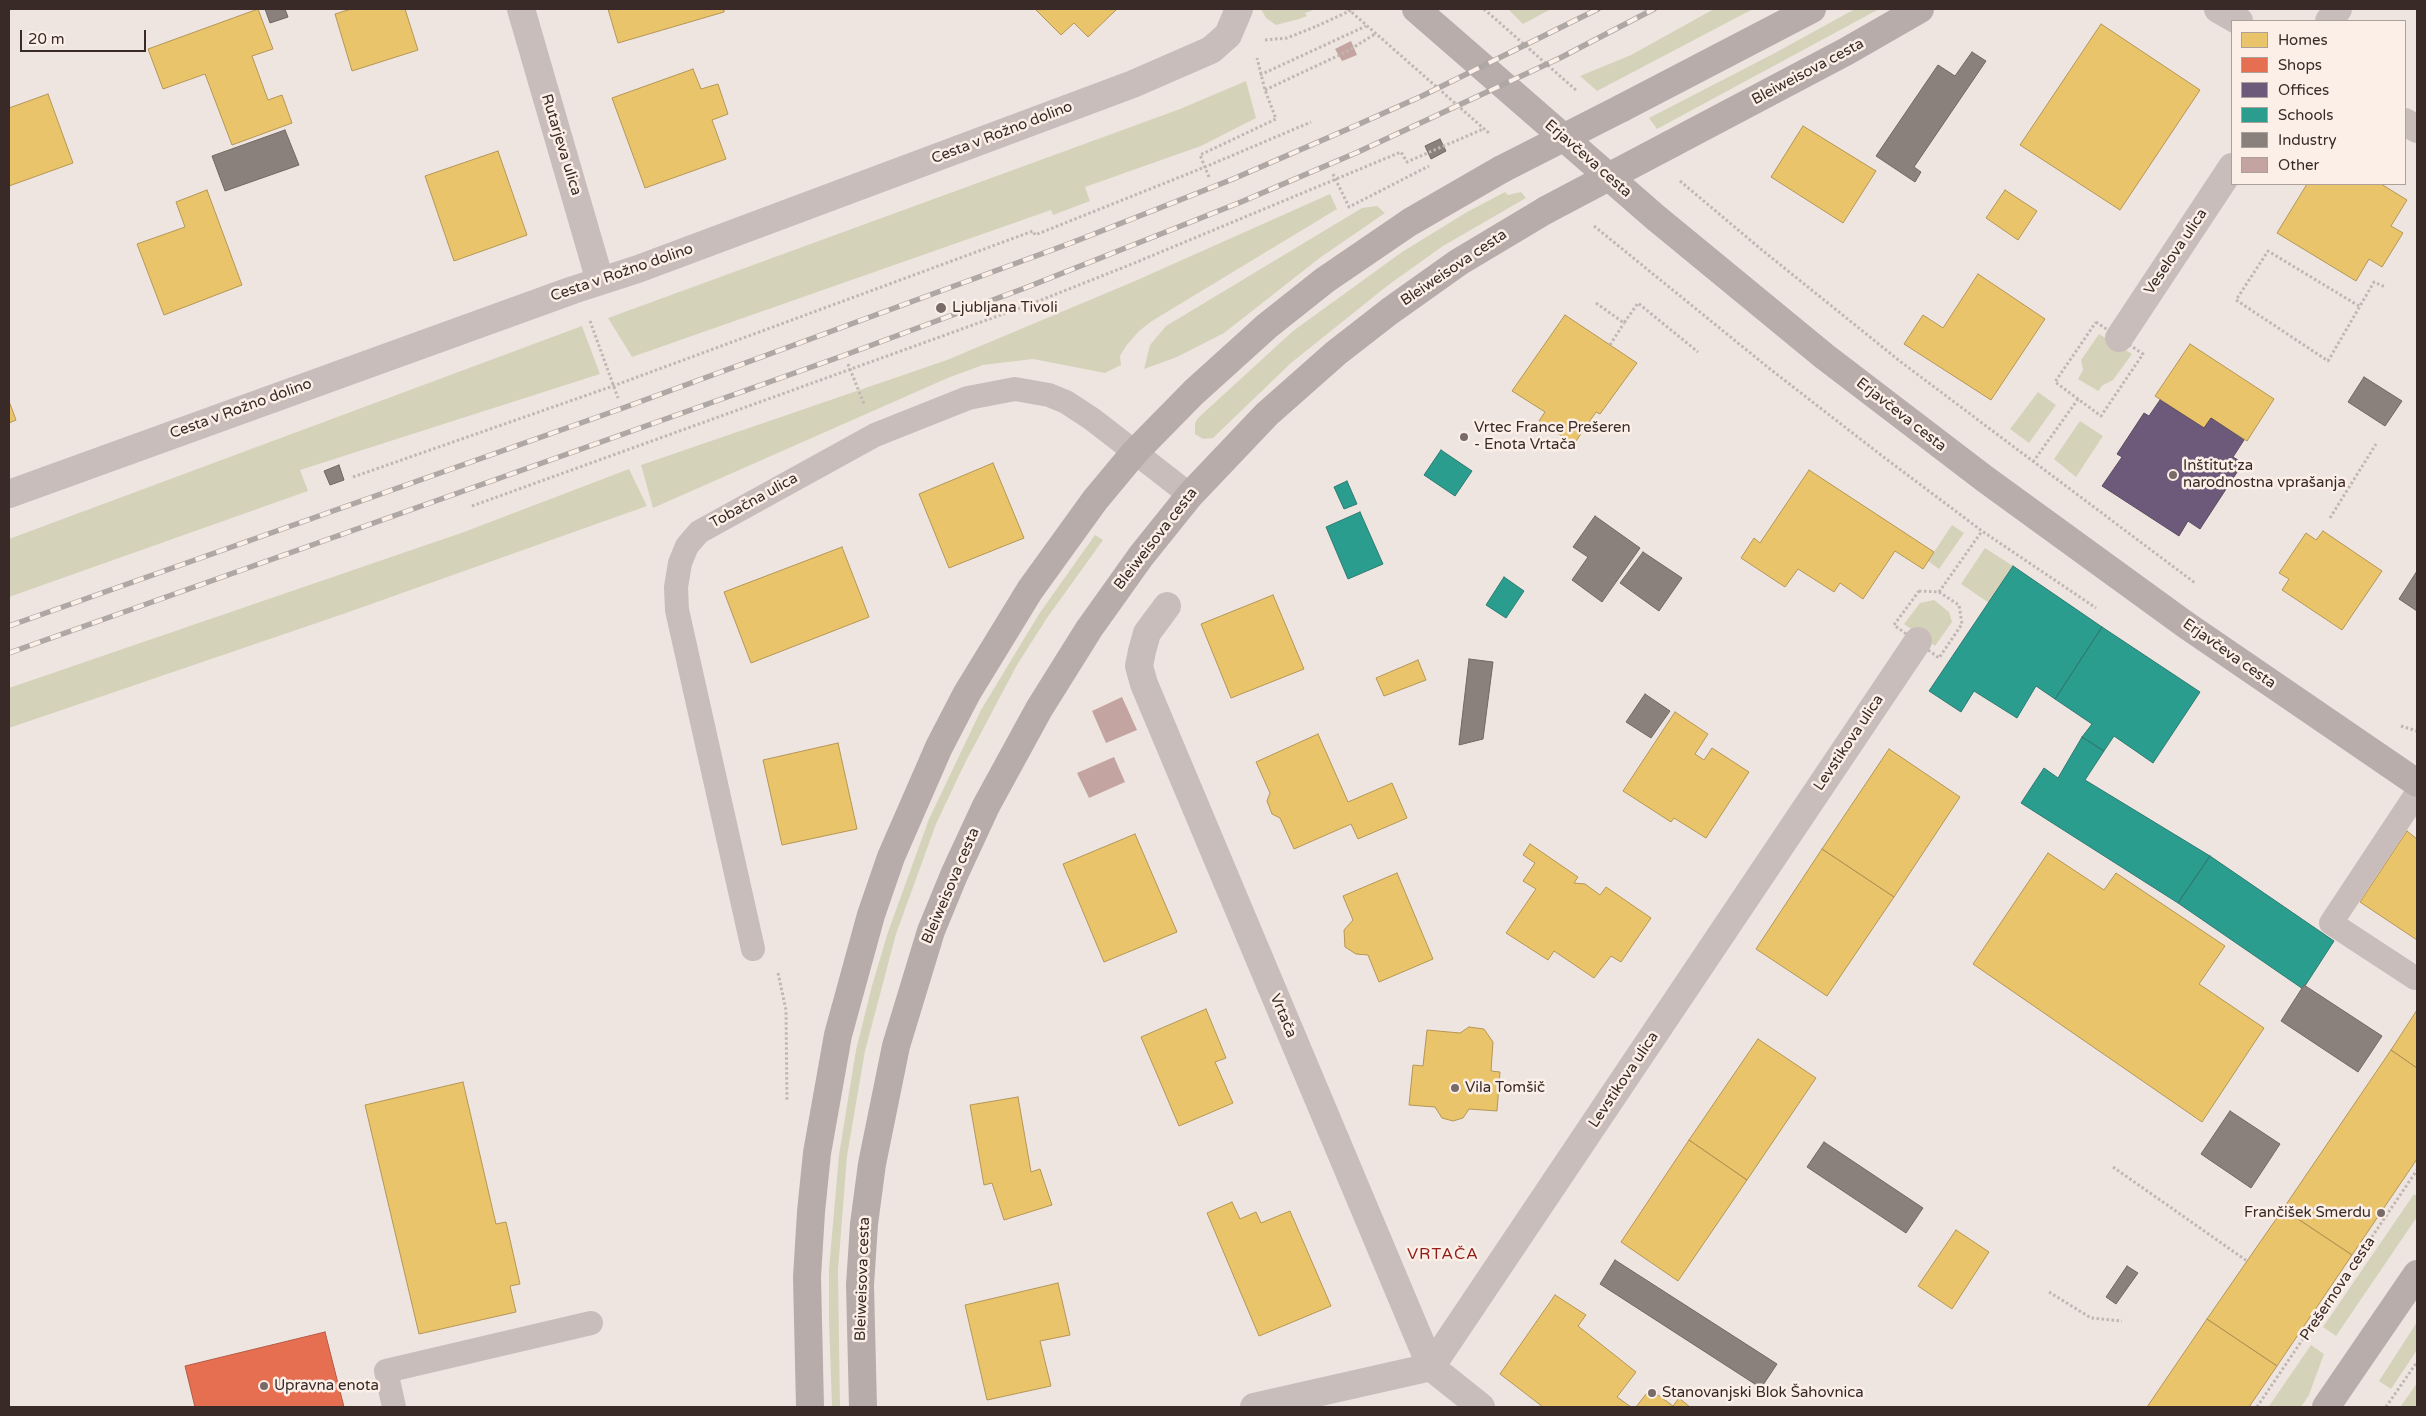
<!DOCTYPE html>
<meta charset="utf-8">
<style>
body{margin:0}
#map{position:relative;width:2426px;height:1416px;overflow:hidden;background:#eee5e1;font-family:"Varela Round",sans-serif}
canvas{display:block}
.frame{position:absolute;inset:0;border:10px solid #392a27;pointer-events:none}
.legend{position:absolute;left:2231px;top:20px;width:175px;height:165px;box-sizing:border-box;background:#fbefe8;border:1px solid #ada09b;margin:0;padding:6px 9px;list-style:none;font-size:15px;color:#392a27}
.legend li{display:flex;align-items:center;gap:10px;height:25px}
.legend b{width:25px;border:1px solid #ada09b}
.scale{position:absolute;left:20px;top:30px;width:126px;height:22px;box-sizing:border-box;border:2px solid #392a27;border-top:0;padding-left:6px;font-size:15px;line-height:18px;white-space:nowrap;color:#392a27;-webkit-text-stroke:4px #fbefe8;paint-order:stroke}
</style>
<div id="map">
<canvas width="2426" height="1416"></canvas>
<div class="frame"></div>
<ul class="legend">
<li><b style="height:14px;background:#e9c46a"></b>Homes</li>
<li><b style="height:14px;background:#e76f51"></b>Shops</li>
<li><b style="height:14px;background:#6d597a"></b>Offices</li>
<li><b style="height:14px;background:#2a9d8f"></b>Schools</li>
<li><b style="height:14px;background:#8a817c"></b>Industry</li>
<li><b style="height:14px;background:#c4a4a1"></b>Other</li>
</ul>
<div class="scale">20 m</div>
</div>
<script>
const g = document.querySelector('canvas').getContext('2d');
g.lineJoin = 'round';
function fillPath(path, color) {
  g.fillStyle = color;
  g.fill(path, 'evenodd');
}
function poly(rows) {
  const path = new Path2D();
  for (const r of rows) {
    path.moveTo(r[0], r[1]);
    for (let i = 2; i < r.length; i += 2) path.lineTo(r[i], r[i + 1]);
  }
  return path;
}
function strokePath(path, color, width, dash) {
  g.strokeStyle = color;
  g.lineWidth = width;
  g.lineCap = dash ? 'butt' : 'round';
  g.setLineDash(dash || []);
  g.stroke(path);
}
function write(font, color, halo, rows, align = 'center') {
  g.font = font + ' "Varela Round",sans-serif';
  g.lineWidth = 5;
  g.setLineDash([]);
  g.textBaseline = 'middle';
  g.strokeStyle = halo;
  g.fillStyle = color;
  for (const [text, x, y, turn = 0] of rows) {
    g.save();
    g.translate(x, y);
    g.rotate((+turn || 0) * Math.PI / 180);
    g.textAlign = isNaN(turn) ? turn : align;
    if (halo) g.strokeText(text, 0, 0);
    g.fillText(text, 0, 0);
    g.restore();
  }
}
const green = poly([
 [1261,9,1316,9,1305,13,1307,16,1299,19,1276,25,1266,18],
 [1508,9,1551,9,1523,24],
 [1714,9,1753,9,1597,91,1580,76,1631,55],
 [1855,9,1879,9,1657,129,1649,118,1773,54],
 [1246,81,1256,118,1201,146,1085,187,1090,201,1053,215,1051,210,632,357,608,318,1180,109],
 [1505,192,1508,195,1521,192,1526,198,1443,246,1387,286,1291,363,1213,438,1203,439,1195,434,1195,423,1198,418,1293,331,1402,252,1467,212],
 [1330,194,1337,209,1152,321,1139,331,1126,346,1120,356,1121,365,1105,373,1033,359,983,365,950,377,653,508,641,465,947,360,1135,281],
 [1377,206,1385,213,1321,257,1224,333,1177,357,1144,369,1150,345,1166,326,1362,208],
 [582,326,600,374,300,470,308,491,9,597,9,539],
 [2099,334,2132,354,2113,380,2103,385,2098,391,2078,379,2083,370,2081,360],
 [2038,392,2056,405,2029,443,2010,429],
 [2080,421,2103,436,2076,477,2054,459],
 [629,469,647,506,346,613,9,728,9,688,464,532],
 [1952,525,1964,533,1939,569,1928,561],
 [1095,535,1103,540,1047,618,1017,665,965,763,936,824,896,934,865,1051,847,1156,838,1270,840,1407,832,1407,829,1322,829,1269,839,1155,856,1050,872,986,888,932,929,819,981,710,1039,614],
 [1985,548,2013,566,1989,603,1961,584],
 [1934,600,1949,612,1952,622,1935,646,1904,624,1920,603],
 [2414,1194,2417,1196,2417,1217,2336,1336,2323,1327],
 [2417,1322,2417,1350,2391,1389,2379,1381],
 [2311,1345,2324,1354,2309,1395,2301,1407,2269,1406],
 [2417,1383,2417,1407,2401,1407,2401,1406]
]);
const homes = poly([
 [258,9,273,49,252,56,268,100,282,95,292,123,232,145,205,74,163,89,148,49,258,9],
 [351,9,405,9,418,50,352,71,335,14,351,9],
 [608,9,724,9,724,12,618,43,608,9],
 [1035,9,1117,9,1088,37,1074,23,1061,35,1035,9],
 [2101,24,2200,90,2120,210,2020,145,2101,24],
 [693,69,701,89,718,84,728,114,712,120,726,159,645,188,612,98,693,69],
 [48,94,73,163,9,186,9,108,48,94],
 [1803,126,1876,171,1843,223,1771,177,1803,126],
 [498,151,527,235,454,261,425,176,498,151],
 [2307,184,2381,184,2407,200,2391,226,2403,233,2382,267,2369,259,2356,281,2277,233,2307,184],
 [207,190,242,285,164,315,137,244,185,227,176,202,207,190],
 [2005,190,2037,211,2018,240,1986,218,2005,190],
 [1978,274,2045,319,1991,400,1904,344,1923,315,1943,328,1978,274],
 [1565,315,1637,363,1600,414,1596,412,1574,444,1539,421,1545,412,1512,391,1565,315],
 [2190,344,2274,399,2247,441,2211,418,2204,428,2155,396,2190,344],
 [9,401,16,420,9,423,9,401],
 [993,463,1024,538,949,568,919,494,993,463],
 [1809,470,1934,552,1923,569,1895,551,1863,599,1840,583,1834,592,1798,569,1785,587,1741,558,1754,538,1760,543,1809,470],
 [2323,531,2382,571,2342,630,2282,590,2289,579,2279,573,2306,533,2316,540,2323,531],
 [842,547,869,617,751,663,724,592,842,547],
 [1273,595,1304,669,1231,698,1201,624,1273,595],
 [1418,660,1426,680,1384,696,1376,678,1418,660],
 [1675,712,1708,734,1695,754,1704,760,1712,748,1749,772,1706,838,1674,818,1671,822,1623,791,1675,712],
 [1318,734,1348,802,1392,783,1407,818,1358,839,1351,824,1294,849,1280,818,1272,814,1267,801,1270,793,1256,762,1318,734],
 [838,743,857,829,782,845,763,760,838,743],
 [1889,749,1960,797,1894,897,1822,849,1889,749],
 [2407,831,2417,839,2417,940,2360,902,2407,831],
 [1135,834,1177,932,1104,962,1063,864,1135,834],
 [1530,844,1578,877,1574,883,1585,884,1600,895,1606,887,1651,918,1621,962,1611,956,1594,978,1554,951,1548,960,1506,933,1536,889,1523,881,1535,863,1523,855,1530,844],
 [1822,849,1894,897,1827,996,1756,949,1822,849],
 [2048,853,2104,890,2116,873,2225,946,2199,984,2264,1028,2202,1122,1973,964,2048,853],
 [1397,873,1433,959,1379,982,1368,955,1356,954,1345,947,1344,930,1353,920,1343,896,1397,873],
 [1206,1009,1226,1058,1215,1062,1233,1103,1179,1126,1141,1037,1206,1009],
 [2417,1010,2417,1068,2391,1050,2417,1010],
 [1469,1027,1484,1029,1493,1042,1491,1071,1500,1072,1497,1111,1469,1109,1463,1118,1453,1121,1442,1118,1435,1107,1409,1105,1413,1065,1423,1066,1427,1030,1460,1033,1469,1027],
 [1758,1039,1816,1078,1747,1180,1689,1140,1758,1039],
 [2391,1050,2417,1068,2417,1159,2352,1255,2283,1209,2391,1050],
 [463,1082,496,1224,506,1222,520,1284,510,1286,516,1312,419,1334,365,1105,463,1082],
 [1018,1097,1031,1172,1040,1169,1052,1205,1004,1220,992,1183,984,1185,970,1105,1018,1097],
 [1689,1140,1747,1180,1678,1281,1621,1242,1689,1140],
 [1232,1202,1240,1219,1256,1212,1261,1223,1290,1211,1331,1306,1259,1336,1207,1213,1232,1202],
 [2283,1209,2352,1255,2277,1366,2207,1319,2283,1209],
 [1956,1230,1989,1252,1952,1309,1918,1286,1956,1230],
 [1058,1283,1070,1335,1040,1341,1051,1386,987,1400,965,1305,1058,1283],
 [1555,1295,1586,1315,1578,1326,1636,1372,1617,1397,1631,1407,1543,1407,1500,1374,1555,1295],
 [2207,1319,2277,1366,2249,1407,2147,1407,2207,1319],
 [1650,1389,1673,1406,1679,1398,1690,1407,1636,1407,1650,1389]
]);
const shops = poly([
 [325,1332,344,1407,195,1407,185,1366,325,1332]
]);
const offices = poly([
 [2160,400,2204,428,2211,418,2244,440,2233,457,2243,463,2200,529,2188,521,2179,536,2102,486,2122,457,2117,454,2144,413,2149,416,2160,400]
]);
const schools = poly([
 [1441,450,1472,471,1455,496,1424,475,1441,450],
 [1347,481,1357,504,1344,509,1334,487,1347,481],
 [1360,512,1383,564,1348,579,1326,527,1360,512],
 [2013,566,2102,627,2055,699,2036,686,2017,718,1974,691,1961,712,1929,691,2013,566],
 [1504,577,1524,591,1506,618,1486,605,1504,577],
 [2102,627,2200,692,2153,763,2114,736,2104,751,2082,737,2092,724,2055,699,2102,627],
 [2082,737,2104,751,2085,780,2210,856,2178,903,2021,803,2044,768,2058,778,2082,737],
 [2210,856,2334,941,2303,989,2178,903,2210,856]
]);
const industry = poly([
 [265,9,285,9,288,17,270,23,265,9],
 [1972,52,1986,61,1914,167,1921,172,1915,182,1876,156,1938,65,1955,76,1972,52],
 [285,130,299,165,225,191,212,156,285,130],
 [1440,139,1446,151,1431,159,1425,146,1440,139],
 [2364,377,2402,401,2385,426,2348,402,2364,377],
 [339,465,344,480,330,485,324,471,339,465],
 [1595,516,1640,548,1602,602,1572,580,1588,557,1573,547,1595,516],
 [1643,552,1682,578,1659,611,1620,583,1643,552],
 [2417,571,2417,611,2399,599,2417,571],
 [1469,659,1493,662,1483,739,1459,745,1469,659],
 [1645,694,1670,711,1651,738,1626,722,1645,694],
 [2304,985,2382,1036,2358,1072,2281,1021,2304,985],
 [2230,1111,2280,1144,2251,1188,2201,1154,2230,1111],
 [1824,1142,1923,1208,1906,1233,1807,1167,1824,1142],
 [1615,1260,1777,1364,1761,1388,1600,1284,1615,1260],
 [2127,1266,2138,1273,2116,1304,2106,1297,2127,1266]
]);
const building = poly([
 [1351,41,1357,55,1342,61,1335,49],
 [1122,697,1137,730,1106,743,1092,711],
 [1114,757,1125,782,1089,798,1077,773]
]);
const path = poly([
 [1348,9,1490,134],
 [1484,9,1577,91],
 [1265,40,1287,38,1317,26],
 [1260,75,1366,26],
 [1265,90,1346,52,1375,34],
 [1333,174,1349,207,1429,166],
 [1209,177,1200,155,1276,119,1265,90,1257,58],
 [1680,181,1762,250,1901,362,2195,583],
 [1594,226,1770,369,1881,455,1982,531,2096,608],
 [1596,303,1624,323,1638,303,1698,352],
 [2359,306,2268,251,2236,300,2328,361,2374,282,2385,287],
 [590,321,618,398],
 [2096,322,2143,354,2101,416,2055,382,2096,322],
 [1610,345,1624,323],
 [848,364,864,404],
 [2033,462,2078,399],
 [353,477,613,386,1033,231,1035,235,1205,167,1311,122],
 [472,506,1031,304,1132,264,1401,152,1407,162,1483,129],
 [2330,518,2376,444],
 [1919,591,1939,592,1959,605,1962,624,1939,658,1894,625,1919,591],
 [1939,592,1982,531],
 [2401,726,2417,731],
 [778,973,786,1010,787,1101],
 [2113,1167,2247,1261],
 [2049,1292,2091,1318,2122,1321],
 [2257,1407,2417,1170],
 [2386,1407,2417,1362]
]);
const service = poly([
 [753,949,677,610,676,587,680,563,687,546,699,532,875,435,968,398,1015,389,1049,395,1066,402,1092,419,1190,495],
 [2415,978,2331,923,2417,793],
 [394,1407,386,1371,591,1323]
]);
const minor = poly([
 [521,9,600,281],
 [2218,9,2239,21],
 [2329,21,2338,9],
 [2405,122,2417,129],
 [2119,338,2232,167],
 [9,494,573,290,638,269,1133,84,1211,50,1228,35,1239,9],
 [1167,606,1147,633,1142,651,1139,666,1144,684,1431,1367,1481,1407],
 [1254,1407,1431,1367,1918,641]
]);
const secondary = poly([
 [1416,9,1655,217,1824,356,1985,479,2186,625,2417,783],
 [2326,1407,2417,1274]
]);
const primary = poly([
 [1622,108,1812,9],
 [1671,144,1847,51,1920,9],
 [810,1407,807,1277,811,1212,817,1153,838,1035,871,915,891,857,939,747,967,693,1030,590,1095,500,1135,452,1194,392,1267,326,1325,280,1410,222,1502,169],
 [863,1407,860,1285,864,1224,872,1164,896,1046,931,931,954,875,986,806,1039,709,1089,629,1141,556,1190,495,1267,414,1336,353,1390,311,1459,262,1546,210]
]);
const rail = poly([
 [9,626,623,408,1071,243,1233,179,1348,129,1422,96,1598,9],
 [9,653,845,355,1025,288,1241,202,1358,152,1560,58,1654,9]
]);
const pathBridge = poly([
 [1317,26,1354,9]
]);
const primaryBridge = poly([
 [1502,169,1622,108],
 [1546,210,1671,144]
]);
const markers = [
 [941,308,6,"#786b68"],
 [1464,437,5,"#786b68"],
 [2173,475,5,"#786b68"],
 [1455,1088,5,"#786b68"],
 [2381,1213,5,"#786b68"],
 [264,1386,5,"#786b68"],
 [1652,1393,5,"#786b68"]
];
const streetNames = [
 ["Bleiweisova cesta",1808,72,-28],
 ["Cesta v Rožno dolino",1002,133,-21],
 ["Rutarjeva ulica",561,145,73],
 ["Erjavčeva cesta",1588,159,41],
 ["Veselova ulica",2176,252,-56],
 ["Bleiweisova cesta",1454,268,-34],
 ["Cesta v Rožno dolino",622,273,-19],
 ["Cesta v Rožno dolino",241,409,-20],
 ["Erjavčeva cesta",1901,415,38],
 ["Tobačna ulica",754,501,-29],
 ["Bleiweisova cesta",1156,539,-52],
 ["Erjavčeva cesta",2229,654,35],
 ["Levstikova ulica",1849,743,-56],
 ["Bleiweisova cesta",951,886,-67],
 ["Vrtača",1283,1016,67],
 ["Levstikova ulica",1624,1080,-56],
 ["Bleiweisova cesta",863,1279,-88],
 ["Prešernova cesta",2338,1289,-56]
];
const poiNames = [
 ["Ljubljana Tivoli",952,308],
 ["Vrtec France Prešeren",1474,428],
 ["- Enota Vrtača",1474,445],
 ["Inštitut za",2183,466],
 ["narodnostna vprašanja",2183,483],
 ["Vila Tomšič",1465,1088],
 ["Frančišek Smerdu",2371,1213,"right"],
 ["Upravna enota",274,1386],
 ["Stanovanjski Blok Šahovnica",1662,1393]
];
const neighbourhoodNames = [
 ["VRTAČA",1443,1255]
];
fillPath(green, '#d4d3b9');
fillPath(homes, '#e9c46a');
strokePath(homes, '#b49656', 1);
fillPath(shops, '#e76f51');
strokePath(shops, '#b35a44', 1);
fillPath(offices, '#6d597a');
strokePath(offices, '#5d4b61', 1);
fillPath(schools, '#2a9d8f');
strokePath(schools, '#2e7a70', 1);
fillPath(industry, '#8a817c');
strokePath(industry, '#726762', 1);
fillPath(building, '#c4a4a1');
strokePath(path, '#c1b6b2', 3, [2.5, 2.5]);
strokePath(service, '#c8bdba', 24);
strokePath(minor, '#c8bdba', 28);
strokePath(secondary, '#b8adaa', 28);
strokePath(primary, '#b7aca9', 28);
strokePath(rail, '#afa7a4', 5.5);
strokePath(rail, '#fbefe8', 4, [11]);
strokePath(pathBridge, '#c1b6b2', 3, [2.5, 2.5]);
strokePath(primaryBridge, '#b7aca9', 28);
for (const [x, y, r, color] of markers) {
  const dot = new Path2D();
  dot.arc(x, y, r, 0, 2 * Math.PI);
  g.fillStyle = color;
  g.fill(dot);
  strokePath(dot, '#fbefe8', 2);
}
write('15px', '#392a27', '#fbefe8', streetNames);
write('15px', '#392a27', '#fbefe8', poiNames, 'left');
g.letterSpacing = '1px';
write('16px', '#911d18', '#fbefe8', neighbourhoodNames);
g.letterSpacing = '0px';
</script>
